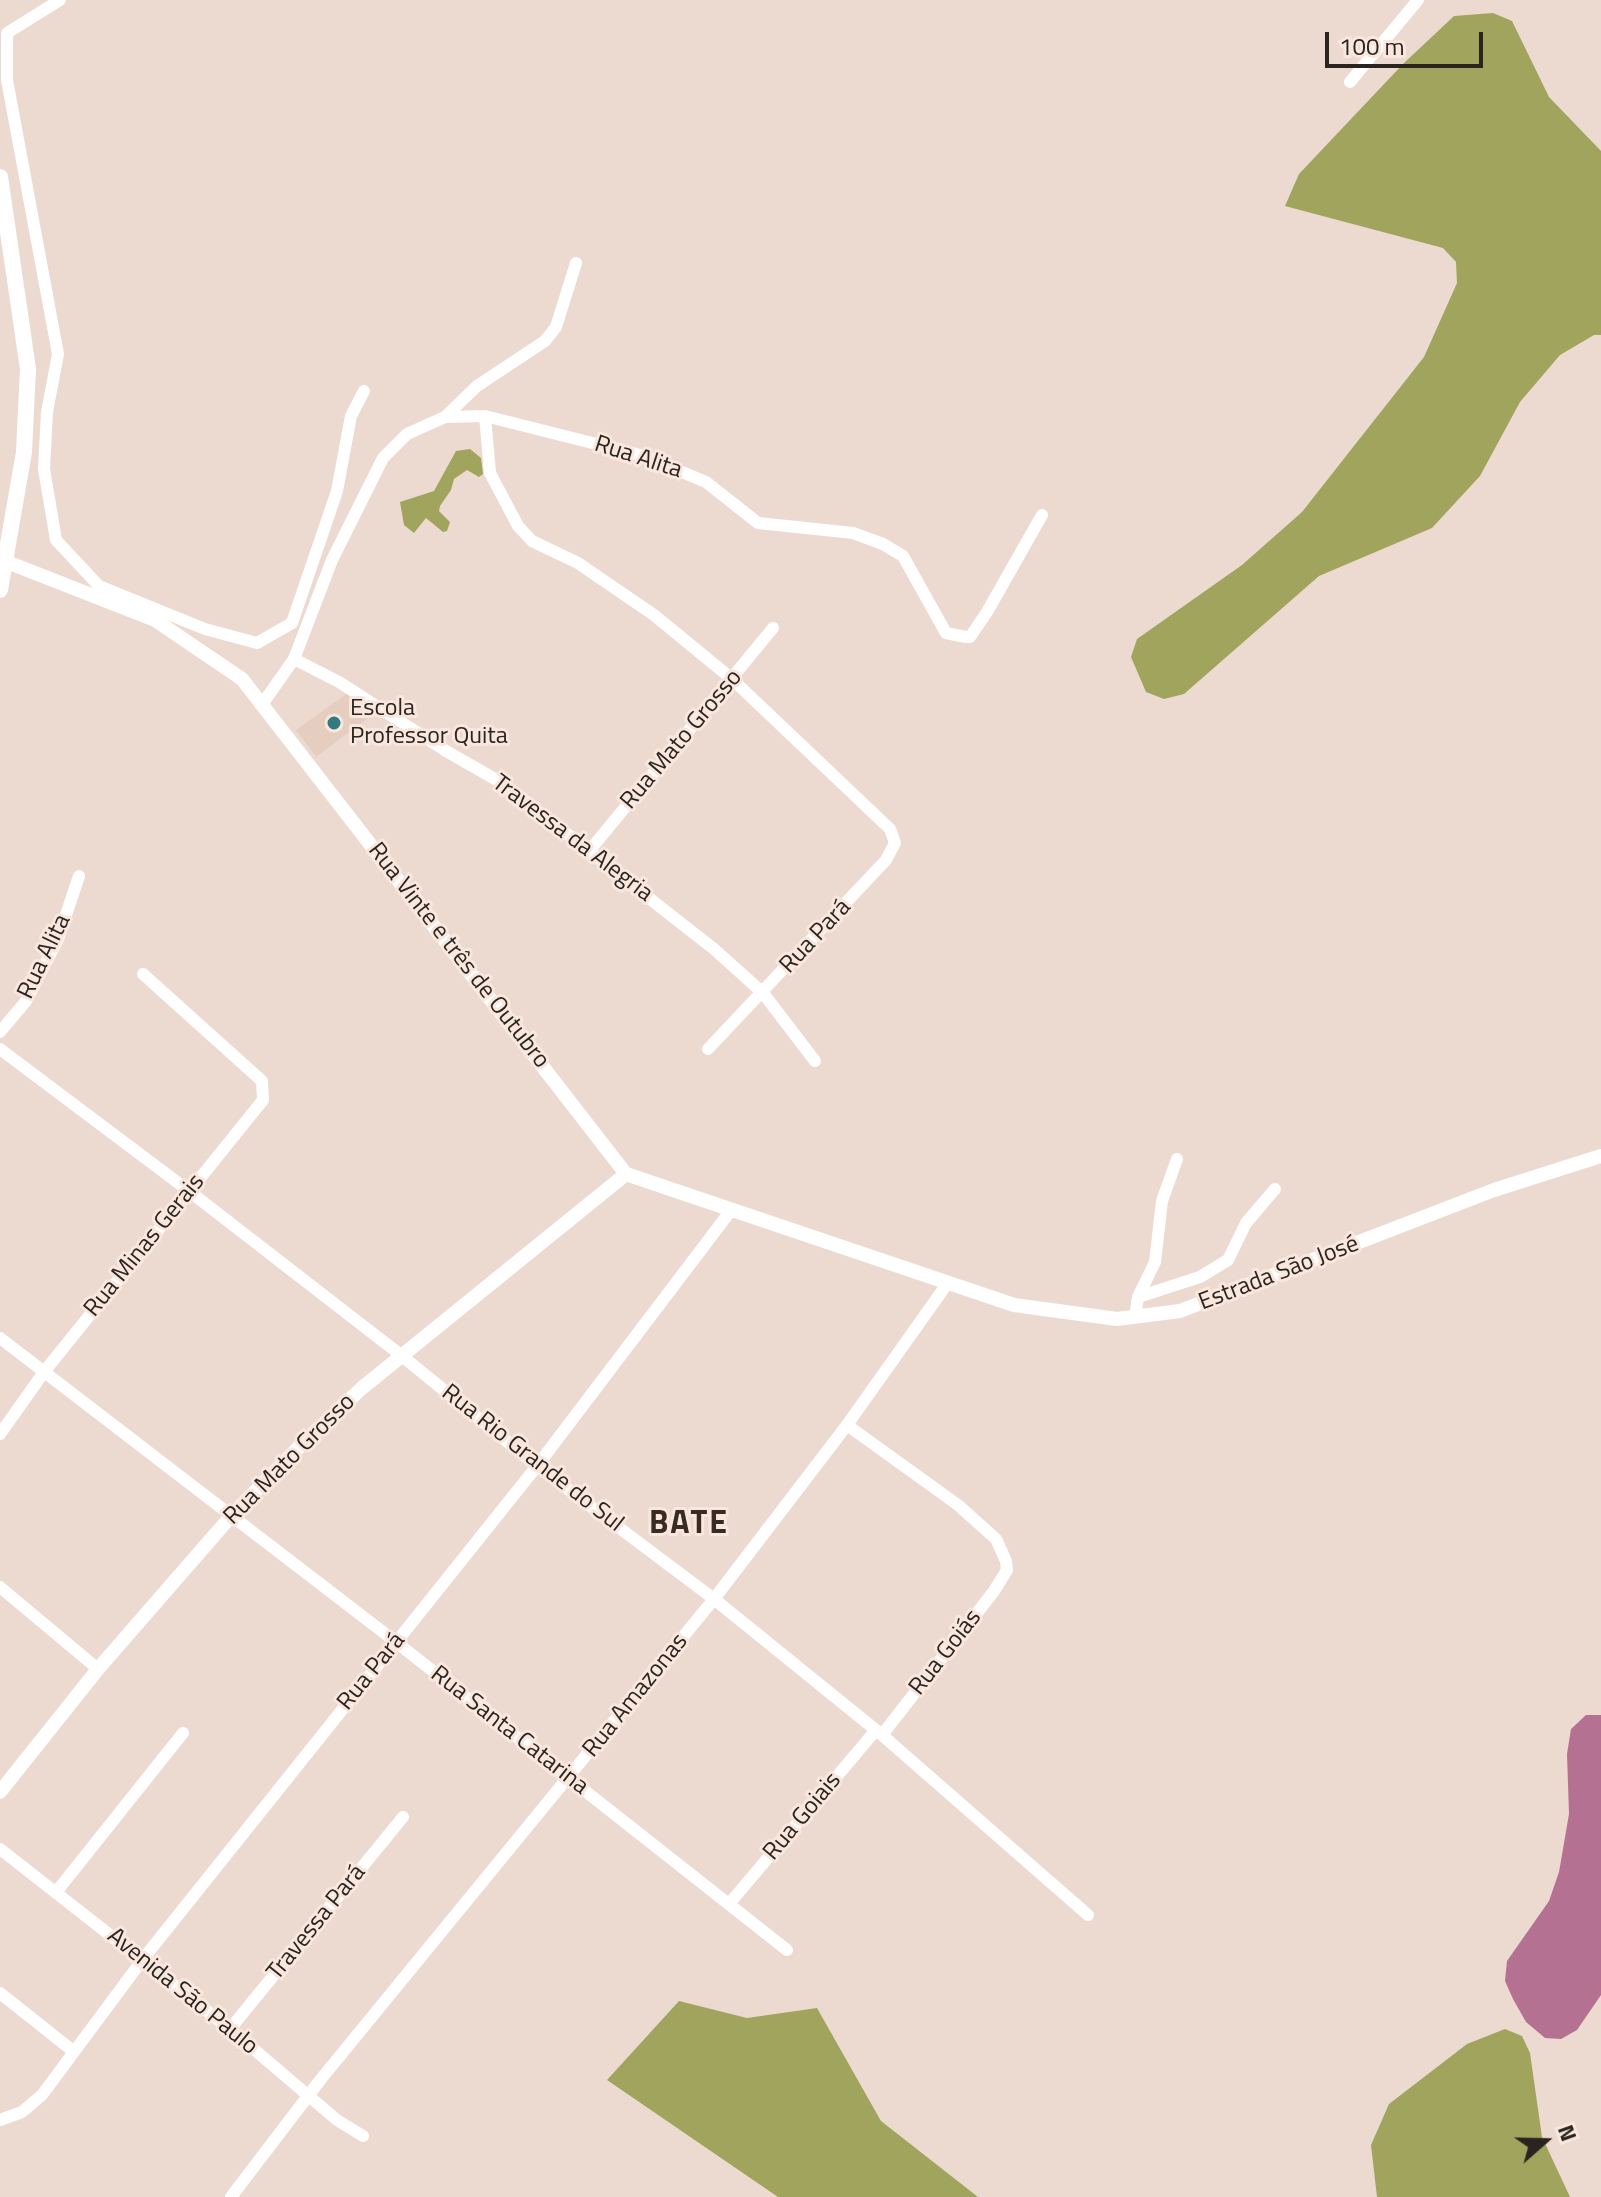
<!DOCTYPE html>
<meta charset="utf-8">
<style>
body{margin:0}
#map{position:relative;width:1601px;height:2197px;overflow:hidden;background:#ecdad1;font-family:"Titillium Web",sans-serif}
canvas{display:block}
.north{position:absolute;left:1505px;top:2101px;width:80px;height:80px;-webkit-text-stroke:6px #f9e7de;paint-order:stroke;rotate:70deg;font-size:22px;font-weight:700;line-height:32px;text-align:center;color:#2a2420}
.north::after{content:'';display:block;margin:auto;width:28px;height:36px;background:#2a2420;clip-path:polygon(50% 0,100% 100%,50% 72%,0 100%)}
.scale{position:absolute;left:1325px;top:32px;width:158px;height:36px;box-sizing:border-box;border:4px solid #2a2420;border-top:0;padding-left:10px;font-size:24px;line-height:28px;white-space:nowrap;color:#2a2420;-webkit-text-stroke:6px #f9e7de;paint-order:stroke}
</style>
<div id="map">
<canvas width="1601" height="2197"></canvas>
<div class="north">N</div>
<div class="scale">100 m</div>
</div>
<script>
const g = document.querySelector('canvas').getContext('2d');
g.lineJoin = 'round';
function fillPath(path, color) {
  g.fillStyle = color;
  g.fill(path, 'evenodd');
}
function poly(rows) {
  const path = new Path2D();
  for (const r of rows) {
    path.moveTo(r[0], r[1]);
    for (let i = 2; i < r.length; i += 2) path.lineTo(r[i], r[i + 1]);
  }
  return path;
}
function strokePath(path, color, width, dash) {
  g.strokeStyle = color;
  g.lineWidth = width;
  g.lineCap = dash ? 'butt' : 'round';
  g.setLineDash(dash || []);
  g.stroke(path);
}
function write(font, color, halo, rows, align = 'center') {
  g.font = font + ' "Titillium Web",sans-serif';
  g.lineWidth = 6;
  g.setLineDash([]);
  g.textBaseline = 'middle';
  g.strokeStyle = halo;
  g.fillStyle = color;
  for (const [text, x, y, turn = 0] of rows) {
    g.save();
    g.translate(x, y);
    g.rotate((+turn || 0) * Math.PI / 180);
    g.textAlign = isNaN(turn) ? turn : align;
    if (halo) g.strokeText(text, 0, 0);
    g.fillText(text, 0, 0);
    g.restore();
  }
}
const built = poly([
 [349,692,371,716,316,757,296,730]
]);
const forest = poly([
 [1493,13,1512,21,1549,97,1601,151,1601,335,1594,335,1560,355,1520,402,1480,476,1432,528,1319,576,1184,694,1164,699,1146,692,1131,657,1137,639,1242,565,1302,512,1424,357,1457,283,1456,262,1443,248,1285,206,1299,174,1403,64,1454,16],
 [470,449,481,458,483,474,479,477,467,470,454,479,451,490,440,506,439,511,450,522,447,531,443,532,426,518,414,533,404,525,400,502,434,491,456,451],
 [679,2001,747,2018,817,2008,881,2121,978,2197,778,2197,607,2080],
 [1505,2029,1522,2036,1530,2053,1542,2137,1570,2197,1377,2197,1371,2145,1389,2104,1467,2044]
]);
const water = poly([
 [1586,1715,1601,1715,1601,1995,1577,2030,1561,2039,1545,2038,1526,2022,1513,1999,1505,1981,1507,1961,1549,1901,1559,1872,1569,1814,1567,1754,1571,1729]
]);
const minor = poly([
 [60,0,7,33,7,80,58,354,47,412,44,469,56,540,99,586,205,629,257,643,292,623,337,491,351,416,364,391],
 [1350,82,1418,0],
 [485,416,490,473,518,526,532,541,578,563,654,615,732,679,890,829,895,843,886,860,708,1049],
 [445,417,477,386,545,341,556,327,576,263],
 [294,659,339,682,446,751,502,783,714,949,763,993,815,1061],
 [263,703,294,659,332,560,383,458,407,434,445,417,485,416,644,456,706,482,758,523,853,533,883,544,903,556,946,633,966,637,970,637,987,612,1042,515],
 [590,850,773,628],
 [0,1032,26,1001,58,939,79,876],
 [0,1049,189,1191,402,1356,537,1466,714,1599,882,1735,1088,1915],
 [1138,1297,1155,1262,1162,1201,1177,1159],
 [1135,1317,1138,1297,1200,1277,1228,1260,1246,1223,1275,1189],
 [0,1338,396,1642,787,1950],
 [847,1425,958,1505,996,1539,1006,1561,1007,1570,994,1591,882,1735],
 [0,1434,44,1372,263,1100,262,1081,143,974],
 [0,1587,98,1669],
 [0,1849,230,2029,337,2120,363,2136],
 [57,1891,183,1733],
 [729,1904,876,1730],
 [0,1993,73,2051],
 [230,2029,403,1817],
 [0,2120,22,2112,42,2095,143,1959,537,1466,732,1209],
 [231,2197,321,2079,714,1599,847,1425,947,1284]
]);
const tertiary = poly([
 [7,562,155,620,242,679,626,1174,1014,1305,1117,1319,1180,1311,1494,1190,1601,1156],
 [0,1792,98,1669,232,1515,304,1442,362,1388,626,1174]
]);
const secondary = poly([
 [0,177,28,369,24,452,0,590]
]);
const markers = [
 [334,723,8,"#317a7f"]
];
const streetNames = [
 ["Rua Alita",638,458,18],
 ["Rua Mato Grosso",682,740,-50],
 ["Travessa da Alegria",572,839,37],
 ["Rua Pará",816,937,-47],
 ["Rua Vinte e três de Outubro",458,956,52],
 ["Rua Alita",45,957,-64],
 ["Rua Minas Gerais",145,1246,-51],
 ["Estrada São José",1279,1274,-21],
 ["Rua Rio Grande do Sul",532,1459,38],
 ["Rua Mato Grosso",290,1460,-45],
 ["Rua Goiás",946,1653,-52],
 ["Rua Pará",372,1672,-51],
 ["Rua Amazonas",636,1696,-51],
 ["Rua Santa Catarina",509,1731,38],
 ["Rua Goiais",803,1817,-50],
 ["Travessa Pará",317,1923,-51],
 ["Avenida São Paulo",182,1992,39]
];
const poiNames = [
 ["Escola",350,709],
 ["Professor Quita",350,737]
];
const districtNames = [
 ["BATE",689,1525]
];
fillPath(built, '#e5cec0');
fillPath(forest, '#a0a45c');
fillPath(water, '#b57191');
strokePath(minor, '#fff', 12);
strokePath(tertiary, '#fff', 14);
strokePath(secondary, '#fff', 16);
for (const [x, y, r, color] of markers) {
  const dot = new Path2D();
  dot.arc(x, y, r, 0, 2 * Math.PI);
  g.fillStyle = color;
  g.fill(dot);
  strokePath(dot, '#f9e7de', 3);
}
write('24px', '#2a2420', '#f9e7de', streetNames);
write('24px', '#2a2420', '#f9e7de', poiNames, 'left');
g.letterSpacing = '2px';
write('bold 32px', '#382b23', '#f9e7de', districtNames);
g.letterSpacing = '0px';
</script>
